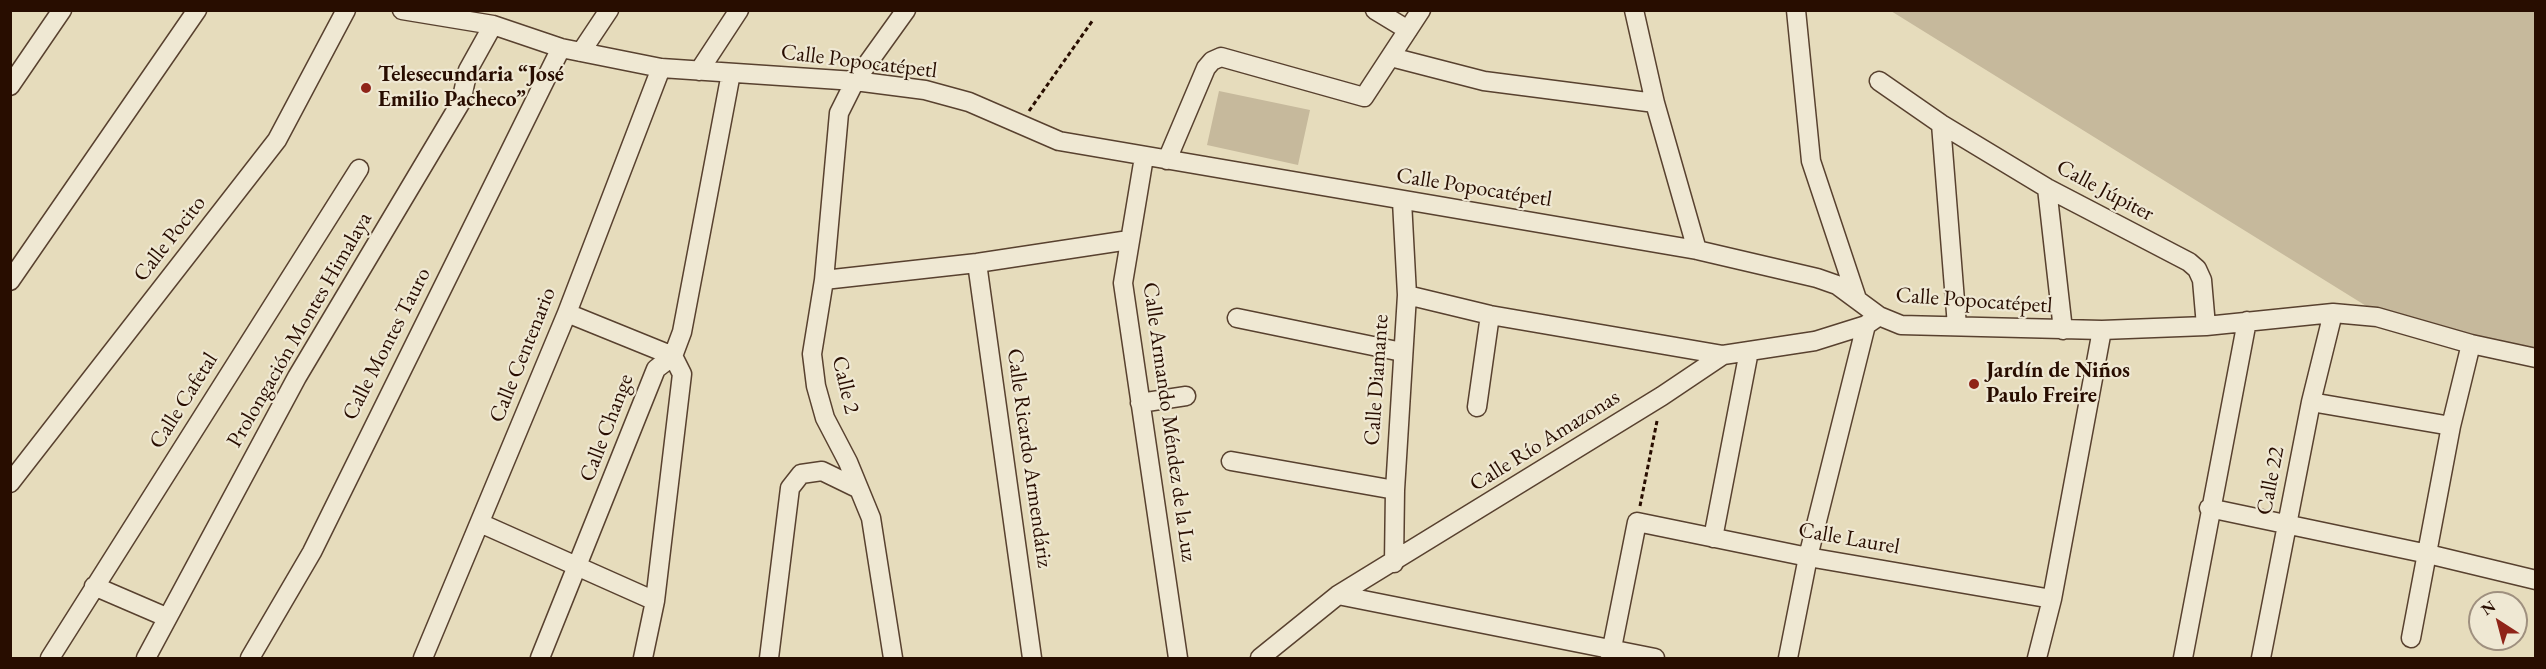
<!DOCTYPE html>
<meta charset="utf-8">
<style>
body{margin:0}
#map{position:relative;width:2546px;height:669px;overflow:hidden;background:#e6dcbc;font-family:"EB Garamond",serif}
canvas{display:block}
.frame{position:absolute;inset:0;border:12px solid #280d00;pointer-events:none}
.north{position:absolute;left:2468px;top:591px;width:60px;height:60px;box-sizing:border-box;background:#efe8d3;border:2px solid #9f907f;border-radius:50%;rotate:324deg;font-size:16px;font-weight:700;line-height:24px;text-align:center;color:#280d00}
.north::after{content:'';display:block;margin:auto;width:21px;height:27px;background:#8f2418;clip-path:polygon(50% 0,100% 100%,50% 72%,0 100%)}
</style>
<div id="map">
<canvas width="2546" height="669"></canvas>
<div class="frame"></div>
<div class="north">N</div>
</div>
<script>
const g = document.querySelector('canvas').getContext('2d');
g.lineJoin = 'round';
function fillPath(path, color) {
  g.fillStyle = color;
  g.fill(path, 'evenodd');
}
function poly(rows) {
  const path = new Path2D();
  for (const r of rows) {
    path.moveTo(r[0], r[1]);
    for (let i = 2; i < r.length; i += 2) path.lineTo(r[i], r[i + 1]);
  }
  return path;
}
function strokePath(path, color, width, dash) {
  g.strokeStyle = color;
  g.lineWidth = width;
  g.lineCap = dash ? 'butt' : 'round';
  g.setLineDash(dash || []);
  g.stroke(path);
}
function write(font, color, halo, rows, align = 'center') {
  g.font = font + ' "EB Garamond",serif';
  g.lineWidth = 4.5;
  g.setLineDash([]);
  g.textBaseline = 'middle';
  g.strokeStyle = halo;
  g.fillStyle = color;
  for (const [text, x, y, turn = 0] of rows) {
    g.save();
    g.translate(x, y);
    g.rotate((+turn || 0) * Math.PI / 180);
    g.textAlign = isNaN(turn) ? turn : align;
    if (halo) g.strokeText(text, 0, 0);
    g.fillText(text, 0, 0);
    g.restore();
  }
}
const green = poly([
 [1891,11,2535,11,2535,352,2392,322],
 [1219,91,1310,110,1298,165,1207,145]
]);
const path = poly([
 [1029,111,1093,20],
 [1640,506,1657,421]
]);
const street = poly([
 [402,10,493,25,561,48,661,68,855,81,925,90,969,102,1059,141,1697,250,1817,278,1837,285,1879,316,1901,325,2102,330,2206,326,2333,313,2377,317,2471,344,2536,358],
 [1375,10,1408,30],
 [1634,10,1655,103,1697,250],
 [1796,10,1811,161,1857,299],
 [581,52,609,10],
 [1391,57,1484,81,1655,103],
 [699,71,739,10],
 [1879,81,1941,124,2047,188,2189,262,2197,269,2202,280,2206,326],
 [10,86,62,10],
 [1941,124,1957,326],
 [1144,157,1123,283,1178,658],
 [1167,160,1206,68,1212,61,1221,57,1364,97,1421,10],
 [2047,188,2063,330],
 [977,263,1032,658],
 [824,280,977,263,1129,240],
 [10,281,197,10],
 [1407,295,1490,315,1723,355],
 [567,313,673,356,682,374,655,601,643,658],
 [1237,318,1402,352],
 [2311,402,2451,426],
 [1140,403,1186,396],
 [1477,407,1490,315],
 [1231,461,1395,490],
 [10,483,277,140,346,10],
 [2209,508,2428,554,2536,580],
 [480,523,655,601],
 [1713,538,1749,351],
 [1394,563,1395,490,1407,295,1402,201],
 [94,586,166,617],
 [1338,595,1655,658],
 [2411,638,2451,426,2471,344],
 [50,658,359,169],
 [146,658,297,377,461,102,468,70,493,25],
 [250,658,312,552,561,48],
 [423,658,567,313,661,68],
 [540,658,656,369,673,356,682,332,731,73],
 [769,658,790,488,801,474,822,471,857,488],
 [893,658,871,518,848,462,825,418,816,386,812,354,824,280,839,113,855,81,906,10],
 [1260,658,1338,595,1662,396,1723,355,1815,341,1866,325,1879,316],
 [1610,658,1637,522,1808,557,2052,599],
 [1788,658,1808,557,1866,325],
 [2037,658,2052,599,2102,330],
 [2183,658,2247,321],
 [2261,658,2311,402,2333,313]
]);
const markers = [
 [366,88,6,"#8f2418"],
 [1974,384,6,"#8f2418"]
];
const streetNames = [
 ["Calle Popocatépetl",859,62,7],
 ["Calle Popocatépetl",1474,188,9],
 ["Calle Júpiter",2105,191,28],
 ["Calle Pocito",170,239,-52],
 ["Calle Popocatépetl",1974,301,4],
 ["Prolongación Montes Himalaya",300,330,-60],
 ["Calle Montes Tauro",387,344,-63],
 ["Calle Centenario",523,355,-68],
 ["Calle Diamante",1377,380,-86],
 ["Calle 2",845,385,77],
 ["Calle Cafetal",184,401,-58],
 ["Calle Armando Méndez de la Luz",1169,422,82],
 ["Calle Change",607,428,-69],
 ["Calle Río Amazonas",1545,441,-32],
 ["Calle Ricardo Armendáriz",1029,458,82],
 ["Calle 22",2271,481,-79],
 ["Calle Laurel",1849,539,10]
];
const poiNames = [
 ["Telesecundaria “José",378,75],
 ["Emilio Pacheco”",378,100],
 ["Jardín de Niños",1986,371],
 ["Paulo Freire",1986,396]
];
fillPath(green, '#c6b99c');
strokePath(street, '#58412f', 21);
strokePath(path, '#280d00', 3, [4.5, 3]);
strokePath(street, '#efe8d3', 18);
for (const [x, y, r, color] of markers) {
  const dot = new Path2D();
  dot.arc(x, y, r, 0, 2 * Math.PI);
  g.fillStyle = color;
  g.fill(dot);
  strokePath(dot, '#efe8d3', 2);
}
write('22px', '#280d00', '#efe8d3', streetNames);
write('bold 22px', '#280d00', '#efe8d3', poiNames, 'left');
</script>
